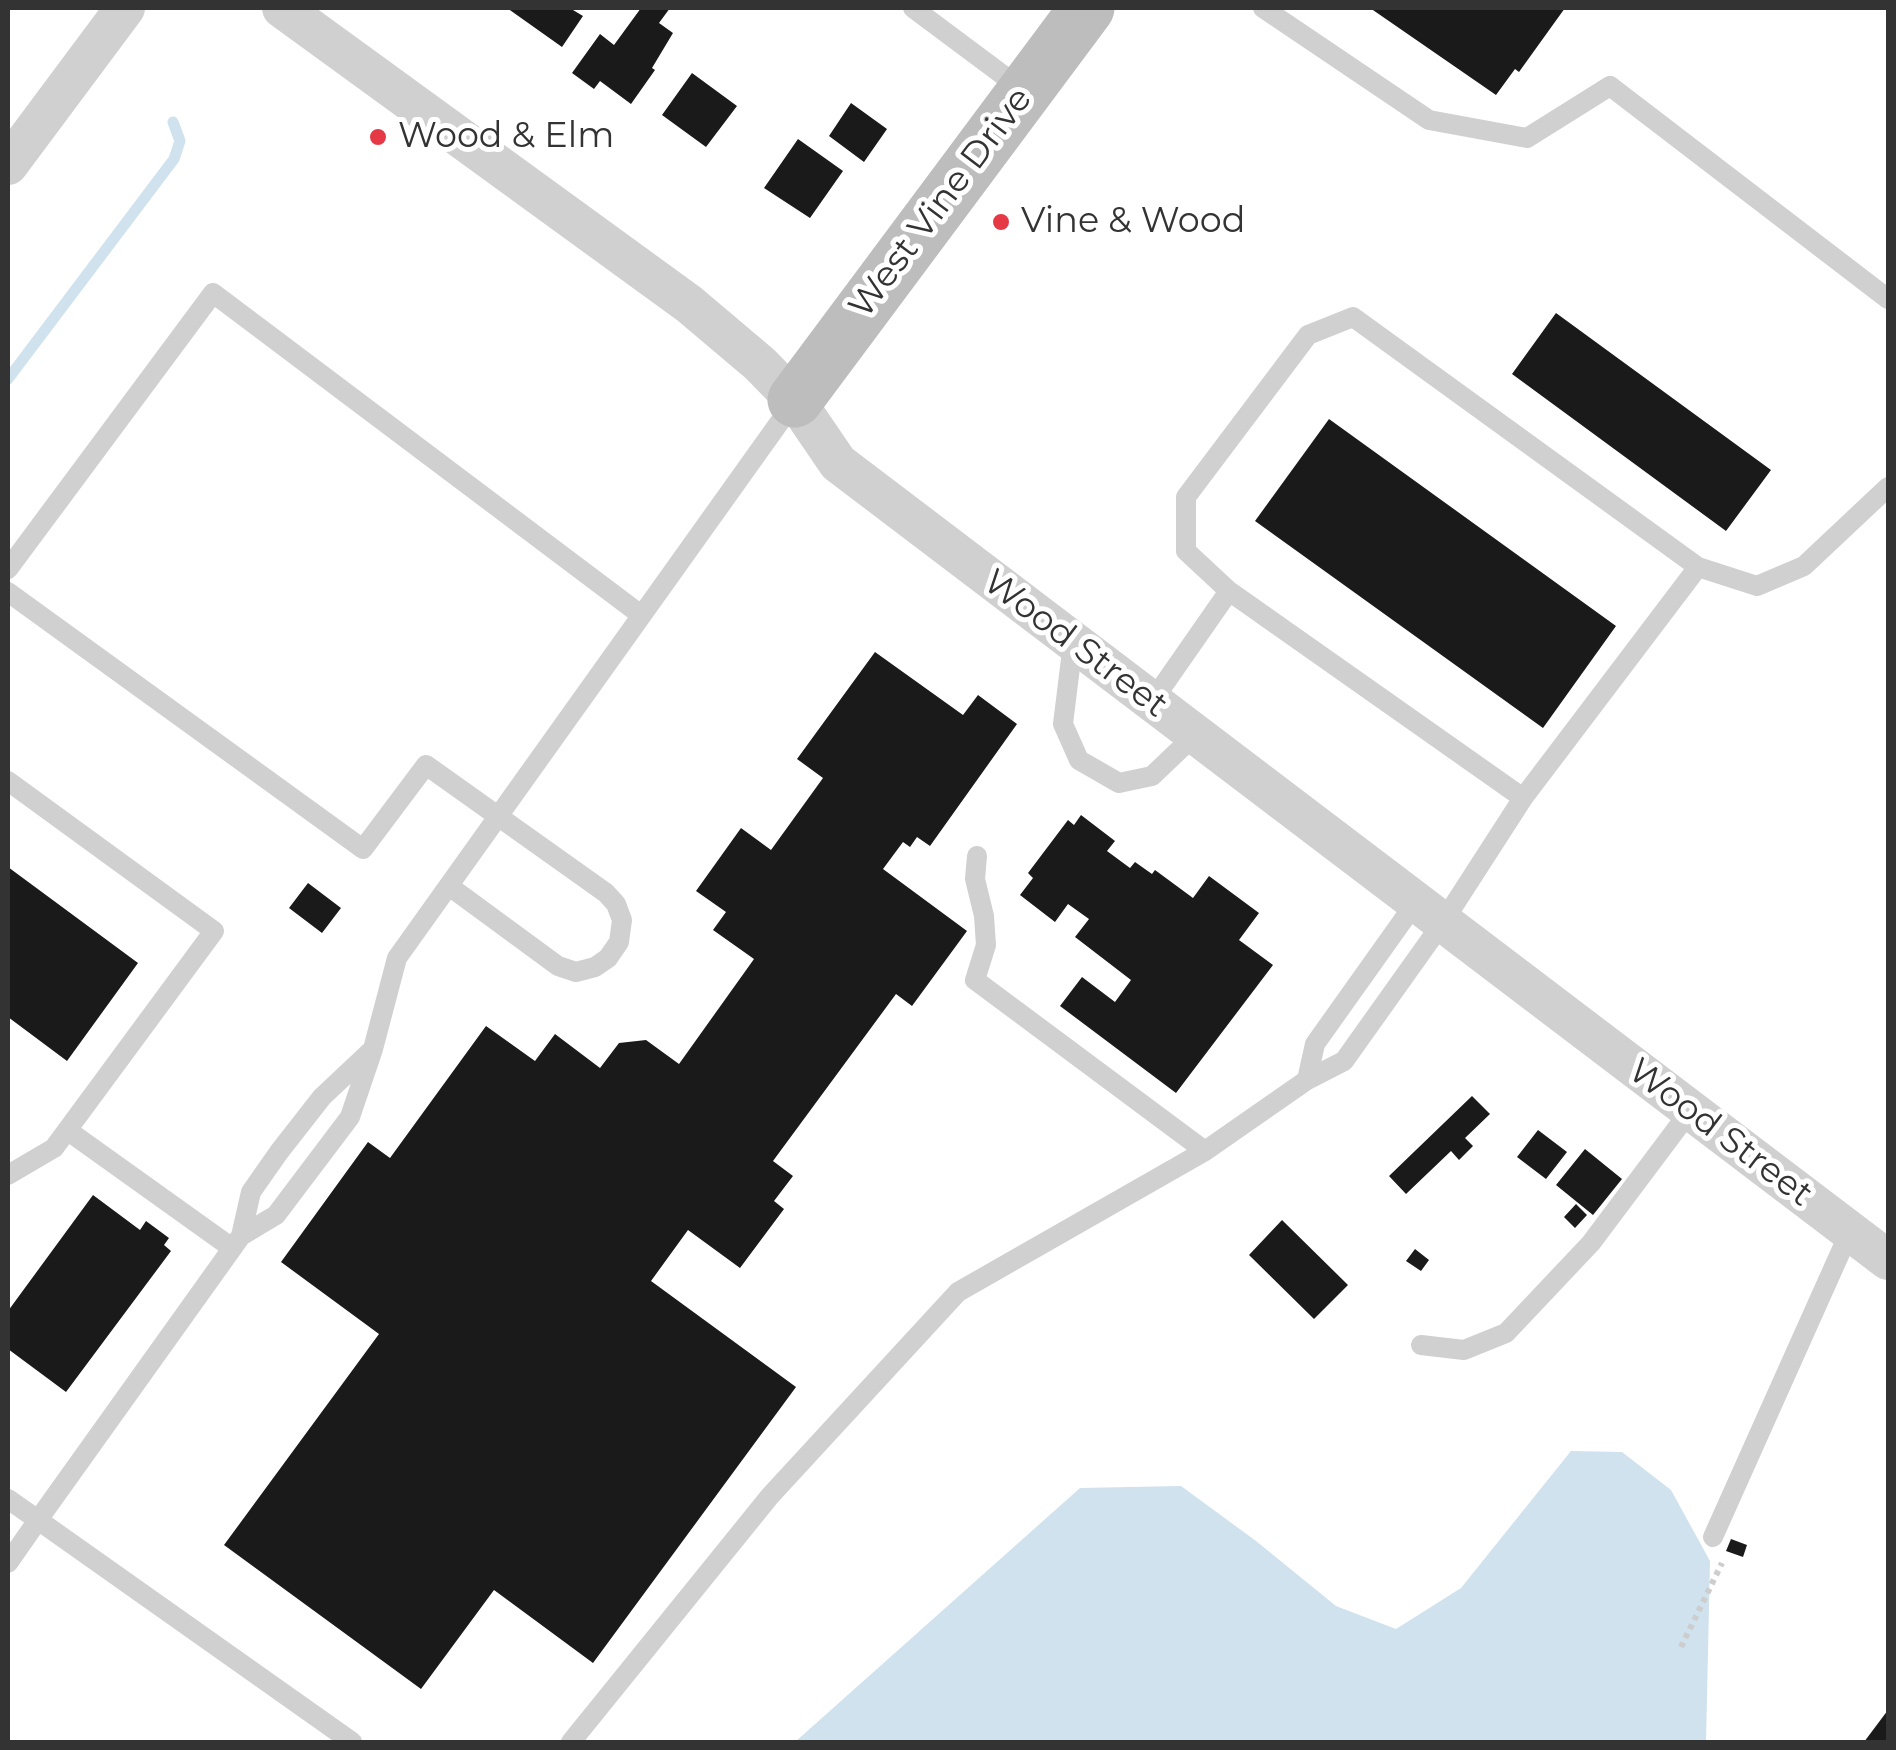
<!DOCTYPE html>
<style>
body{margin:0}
#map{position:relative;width:1896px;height:1750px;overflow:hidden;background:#fff;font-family:Montserrat,sans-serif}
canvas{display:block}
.frame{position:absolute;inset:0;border:10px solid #333;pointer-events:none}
</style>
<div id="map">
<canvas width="1896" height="1750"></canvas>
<div class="frame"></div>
</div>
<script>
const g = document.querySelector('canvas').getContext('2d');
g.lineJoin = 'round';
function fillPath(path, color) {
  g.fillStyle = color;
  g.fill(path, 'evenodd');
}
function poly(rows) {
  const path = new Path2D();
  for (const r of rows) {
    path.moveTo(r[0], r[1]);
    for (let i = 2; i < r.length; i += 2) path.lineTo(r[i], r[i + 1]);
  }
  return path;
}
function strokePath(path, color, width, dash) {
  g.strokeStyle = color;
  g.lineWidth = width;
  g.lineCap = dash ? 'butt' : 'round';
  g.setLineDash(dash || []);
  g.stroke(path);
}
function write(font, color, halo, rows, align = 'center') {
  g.font = font + ' Montserrat,sans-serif';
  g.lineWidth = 10;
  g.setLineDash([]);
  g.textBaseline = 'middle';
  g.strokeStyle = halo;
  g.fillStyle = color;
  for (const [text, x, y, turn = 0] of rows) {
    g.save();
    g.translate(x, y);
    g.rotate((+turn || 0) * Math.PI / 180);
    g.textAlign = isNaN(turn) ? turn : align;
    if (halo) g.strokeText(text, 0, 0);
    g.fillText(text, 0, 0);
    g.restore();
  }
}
const water = poly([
 [1571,1451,1622,1452,1671,1490,1710,1561,1706,1742,795,1742,1080,1488,1181,1486,1256,1541,1336,1606,1396,1629,1461,1588]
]);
const stream = poly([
 [8,379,174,159,180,141,173,122]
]);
const building = poly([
 [507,8,574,8,573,10,583,16,562,47],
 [641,8,670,8,659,23,673,33,652,68,655,70,631,104,600,81,594,89,572,73,600,34,614,45],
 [1370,8,1565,8,1519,72,1515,69,1496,95],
 [692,73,737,106,706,147,662,115],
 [851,103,887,129,864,162,829,136],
 [798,139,843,171,810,218,764,188],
 [1556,313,1771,470,1726,531,1512,374],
 [1329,419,1616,626,1543,728,1255,521],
 [875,652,963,715,978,695,1017,724,930,846,917,837,910,847,903,842,883,869,967,931,912,1006,896,994,773,1161,793,1176,774,1201,784,1209,740,1268,688,1230,651,1281,796,1387,593,1663,494,1590,421,1689,224,1545,379,1334,281,1262,368,1142,390,1158,486,1026,535,1061,555,1034,600,1068,619,1043,646,1040,679,1064,754,959,713,930,726,912,696,891,741,828,771,850,823,778,797,759],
 [1081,815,1115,841,1107,851,1130,868,1135,862,1152,874,1155,870,1193,898,1209,876,1259,913,1239,940,1273,965,1176,1093,1060,1006,1082,977,1115,1002,1131,980,1075,937,1089,919,1068,904,1055,922,1020,895,1033,878,1028,873,1068,820,1074,825],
 [8,867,138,963,67,1061,8,1017],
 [308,883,341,908,322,933,289,908],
 [1472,1096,1490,1114,1465,1138,1473,1146,1459,1160,1451,1151,1406,1194,1389,1176],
 [1538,1130,1567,1152,1546,1179,1517,1157],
 [1585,1149,1622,1179,1593,1215,1556,1185],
 [93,1195,140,1230,146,1221,169,1238,164,1245,171,1251,66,1392,8,1349,8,1311],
 [1576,1204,1587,1215,1575,1228,1564,1217],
 [1282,1220,1348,1285,1314,1319,1249,1255],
 [1415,1249,1429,1260,1421,1271,1406,1261],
 [1731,1539,1747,1545,1743,1557,1726,1551],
 [1888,1710,1888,1742,1864,1742]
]);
const path = poly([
 [1681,1647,1722,1563]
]);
const lane = poly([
 [913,8,1023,90],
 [1263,8,1429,120,1527,138,1610,86,1888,299],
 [1698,567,1757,586,1804,566,1888,487],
 [8,569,213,293,641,615],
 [1229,591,1523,798],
 [8,592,363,849,426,765,606,893,616,904,622,920,619,942,608,958,595,967,576,972,558,966,449,886],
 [1073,643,1063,724,1079,760,1119,783,1152,776,1195,735],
 [1151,703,1229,591,1186,551,1186,497,1308,335,1353,317,1698,567,1523,798,1443,922,1344,1061,1307,1080,1315,1044,1416,902],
 [8,781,214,931,54,1148,8,1175],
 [977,856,975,879,984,916,986,945,975,980,1205,1151],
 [373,1049,397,958,794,402],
 [373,1049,350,1117,276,1215,241,1236,251,1192,279,1152,322,1097,373,1049],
 [67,1130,232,1248],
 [241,1236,38,1520,352,1742],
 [1421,1345,1464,1350,1506,1333,1591,1243,1690,1111],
 [8,1499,38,1520,8,1563],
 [1713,1537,1850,1231],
 [571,1742,770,1496,958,1292,1205,1151,1307,1080]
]);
const street = poly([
 [282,8,689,304,760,364,795,400,838,463,1888,1260],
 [8,165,125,8]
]);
const secondary = poly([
 [795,400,1087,8]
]);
const markers = [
 [378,137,10,"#e63946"],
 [1001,222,10,"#e63946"]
];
const poiNames = [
 ["Wood & Elm",398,137],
 ["Vine & Wood",1021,222]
];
const streetNames = [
 ["West Vine Drive",941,203,-53],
 ["Wood Street",1075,644,37],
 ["Wood Street",1720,1133,37]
];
fillPath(water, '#cfe2ee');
strokePath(stream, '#cfe2ee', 11);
fillPath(building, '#1a1a1a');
strokePath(path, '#cdcdcd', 6, [5, 5]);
strokePath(lane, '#d0d0d0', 20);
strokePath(street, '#d0d0d0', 40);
strokePath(secondary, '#bdbdbd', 55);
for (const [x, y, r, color] of markers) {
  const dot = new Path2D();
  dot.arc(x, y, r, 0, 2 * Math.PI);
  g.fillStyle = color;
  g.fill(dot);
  strokePath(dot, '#fff', 4);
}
write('35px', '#333', '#fff', poiNames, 'left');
write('35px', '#333', '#fff', streetNames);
</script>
